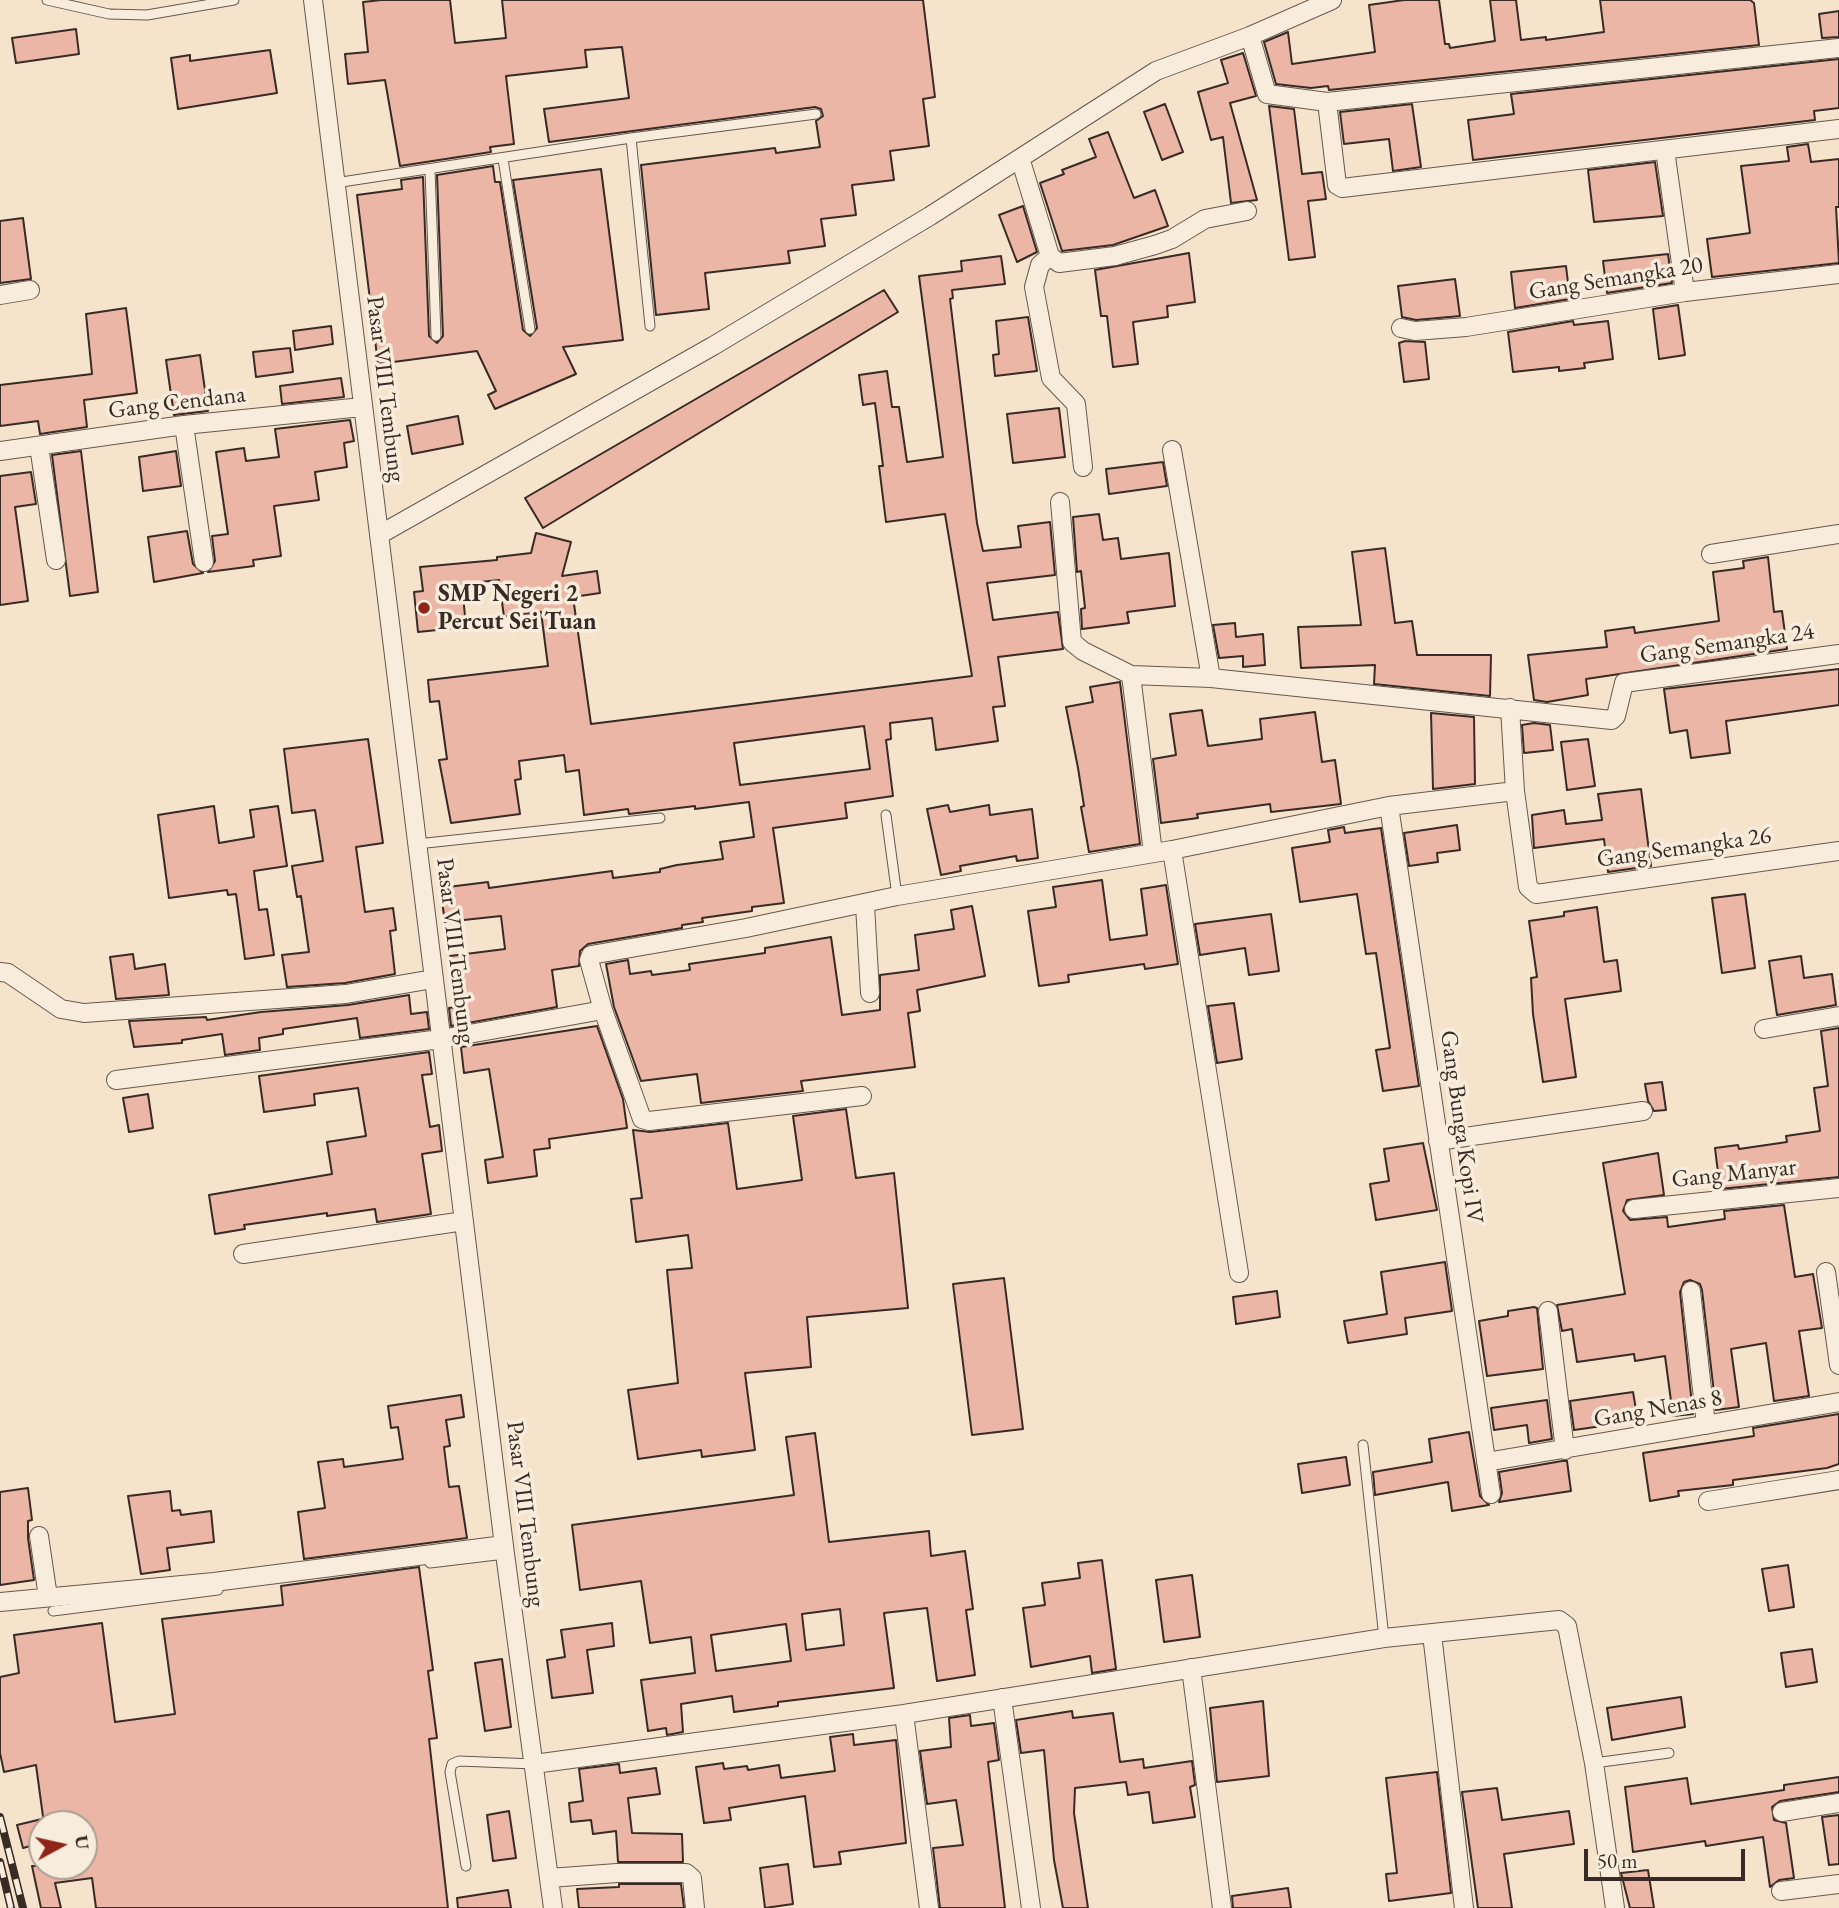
<!DOCTYPE html>
<style>
body{margin:0}
#map{position:relative;width:1839px;height:1908px;overflow:hidden;background:#f5e4cb;font-family:"EB Garamond",serif}
canvas{display:block}
.north{position:absolute;left:28px;top:1810px;width:70px;height:70px;box-sizing:border-box;background:#f8eddd;border:2px solid #ab9f93;border-radius:50%;rotate:82deg;font-size:19px;font-weight:700;line-height:28px;text-align:center;color:#382a24}
.north::after{content:'';display:block;margin:auto;width:24px;height:32px;background:#8f2418;clip-path:polygon(50% 0,100% 100%,50% 72%,0 100%)}
.scale{position:absolute;left:1584px;top:1849px;width:161px;height:32px;box-sizing:border-box;border:4px solid #382a24;border-top:0;padding-left:9px;font-size:21px;line-height:24px;white-space:nowrap;color:#382a24;-webkit-text-stroke:5px #f8eddd;paint-order:stroke}
</style>
<div id="map">
<canvas width="1839" height="1908"></canvas>
<div class="north">U</div>
<div class="scale">50 m</div>
</div>
<script>
const g = document.querySelector('canvas').getContext('2d');
g.lineJoin = 'round';
function fillPath(path, color) {
  g.fillStyle = color;
  g.fill(path, 'evenodd');
}
function poly(rows) {
  const path = new Path2D();
  for (const r of rows) {
    path.moveTo(r[0], r[1]);
    for (let i = 2; i < r.length; i += 2) path.lineTo(r[i], r[i + 1]);
  }
  return path;
}
function strokePath(path, color, width, dash) {
  g.strokeStyle = color;
  g.lineWidth = width;
  g.lineCap = dash ? 'butt' : 'round';
  g.setLineDash(dash || []);
  g.stroke(path);
}
function write(font, color, halo, rows, align = 'center') {
  g.font = font + ' "EB Garamond",serif';
  g.lineWidth = 7;
  g.setLineDash([]);
  g.textBaseline = 'middle';
  g.strokeStyle = halo;
  g.fillStyle = color;
  for (const [text, x, y, turn = 0] of rows) {
    g.save();
    g.translate(x, y);
    g.rotate((+turn || 0) * Math.PI / 180);
    g.textAlign = isNaN(turn) ? turn : align;
    if (halo) g.strokeText(text, 0, 0);
    g.fillText(text, 0, 0);
    g.restore();
  }
}
const building = poly([
 [381,0,450,0,455,43,506,38,502,0,923,0,935,97,923,99,929,146,890,151,894,180,852,185,856,215,821,219,825,246,788,251,790,263,705,273,709,309,656,315,641,165,775,148,776,153,820,147,816,121,823,116,821,109,815,107,549,142,544,109,629,98,622,47,585,50,587,67,506,76,514,144,490,147,491,152,400,166,385,80,348,84,345,54,368,52,363,2,381,0],
 [1404,0,1439,0,1445,44,1449,44,1450,48,1495,41,1490,0,1516,0,1521,40,1546,37,1546,40,1604,32,1600,0,1750,0,1754,3,1759,45,1329,90,1328,86,1311,88,1276,84,1264,42,1288,32,1292,64,1375,52,1369,5,1404,0],
 [1839,11,1839,37,1822,38,1819,14,1839,11],
 [76,29,79,54,16,63,12,38,76,29],
 [270,50,277,93,178,109,171,58,190,55,190,61,270,50],
 [1243,53,1256,96,1230,103,1257,200,1231,203,1223,137,1211,140,1198,92,1228,83,1221,60,1243,53],
 [1839,59,1839,108,1814,111,1815,120,1473,160,1468,120,1514,114,1511,94,1839,59],
 [1165,104,1183,152,1162,160,1144,112,1165,104],
 [1412,104,1421,167,1393,171,1389,139,1344,144,1340,112,1412,104],
 [1269,106,1294,109,1302,174,1322,172,1326,199,1308,201,1315,257,1289,260,1269,106],
 [1108,132,1134,198,1155,190,1168,226,1113,245,1062,251,1040,183,1064,174,1062,170,1096,157,1089,139,1108,132],
 [1808,144,1811,162,1839,159,1839,207,1836,207,1839,263,1712,277,1707,239,1750,233,1741,166,1789,161,1787,147,1808,144],
 [1655,162,1663,216,1594,222,1588,170,1655,162],
 [493,166,495,182,500,182,523,330,530,336,537,328,513,180,601,169,623,340,563,347,576,374,495,409,488,395,496,391,477,351,378,364,357,195,402,189,401,180,423,177,429,336,437,343,443,336,437,175,493,166],
 [1023,206,1037,252,1017,262,999,215,1023,206],
 [23,218,31,279,0,283,0,221,23,218],
 [1189,253,1195,302,1167,306,1168,317,1133,322,1138,364,1113,367,1107,316,1101,316,1095,270,1189,253],
 [1668,254,1672,283,1607,293,1603,261,1668,254],
 [1001,256,1005,284,952,290,953,298,950,299,977,523,983,551,1021,547,1018,526,1050,522,1055,575,987,583,993,620,1058,612,1063,649,998,657,1005,706,993,707,998,741,936,750,932,718,890,723,891,739,886,740,893,796,845,803,847,818,773,828,784,903,752,907,752,911,702,918,703,922,682,925,682,928,588,944,580,951,579,966,552,970,557,1007,451,1026,449,1008,456,1007,450,956,505,949,501,916,445,922,440,888,488,882,489,888,612,871,613,878,660,872,660,869,677,865,723,859,720,842,754,837,749,802,695,809,695,806,629,814,628,809,584,815,579,770,566,772,564,755,519,761,521,779,515,780,520,814,451,823,439,760,447,759,439,701,430,702,428,680,548,666,541,612,504,617,499,580,462,584,466,627,418,632,414,592,423,591,420,567,497,560,497,557,531,553,536,533,571,542,562,576,597,571,600,593,573,597,591,724,972,676,945,514,886,522,879,466,883,466,875,403,863,405,859,375,887,371,892,407,899,407,907,462,943,457,919,276,962,271,961,261,1001,256],
 [864,726,870,769,740,785,734,743,864,726],
 [1566,266,1570,299,1515,308,1511,272,1566,266],
 [1455,279,1460,316,1416,320,1402,317,1398,286,1455,279],
 [884,290,898,312,543,528,525,498,884,290],
 [1678,305,1685,355,1659,359,1653,309,1678,305],
 [126,308,137,393,84,400,87,427,40,434,38,421,0,426,0,385,92,374,86,314,126,308],
 [1028,317,1037,371,995,376,993,355,999,354,996,321,1028,317],
 [1573,321,1574,325,1608,321,1613,359,1584,363,1585,368,1559,371,1559,367,1513,372,1508,332,1573,321],
 [331,326,333,344,295,350,293,331,331,326],
 [1405,341,1425,342,1429,379,1404,382,1399,343,1405,341],
 [290,348,293,372,256,377,253,352,290,348],
 [200,355,208,411,174,415,166,360,200,355],
 [341,378,344,397,282,404,280,386,341,378],
 [1059,408,1065,457,1013,463,1007,414,1059,408],
 [458,416,463,444,412,454,407,426,458,416],
 [350,420,354,441,344,443,347,467,315,472,319,500,274,506,281,556,253,560,254,566,208,572,215,561,212,536,228,534,216,452,244,448,246,461,279,457,275,429,350,420],
 [81,451,98,592,70,596,52,455,81,451],
 [176,451,181,486,143,491,139,457,176,451],
 [1163,462,1167,486,1109,494,1106,469,1163,462],
 [31,472,36,504,15,507,28,601,0,605,0,476,31,472],
 [1099,514,1103,540,1118,538,1121,559,1169,553,1175,606,1127,612,1129,623,1082,629,1081,609,1085,608,1081,571,1077,572,1073,517,1099,514],
 [187,531,193,564,203,573,154,582,148,537,187,531],
 [1385,548,1395,623,1412,621,1417,655,1491,655,1490,696,1374,684,1375,665,1301,668,1298,627,1361,625,1352,552,1385,548],
 [1768,557,1774,612,1782,611,1787,649,1586,679,1588,695,1547,702,1534,700,1528,655,1607,647,1605,631,1634,627,1635,633,1719,621,1713,572,1744,568,1743,561,1768,557],
 [1235,623,1236,637,1263,634,1265,665,1243,667,1243,656,1219,658,1213,625,1235,623],
 [1839,669,1839,705,1726,721,1730,753,1691,758,1687,730,1670,733,1664,689,1839,669],
 [1120,682,1140,844,1089,852,1081,807,1084,806,1078,768,1066,707,1093,702,1090,687,1120,682],
 [1202,710,1208,746,1262,739,1260,719,1315,712,1322,762,1335,760,1341,804,1271,812,1270,804,1197,814,1198,818,1161,823,1153,759,1176,755,1170,714,1202,710],
 [1431,713,1474,717,1475,784,1433,789,1431,713],
 [1534,723,1550,725,1553,750,1524,753,1522,725,1534,723],
 [368,739,383,843,356,847,365,912,393,908,396,930,390,931,395,974,345,983,287,987,282,955,309,952,301,896,297,897,292,866,323,861,315,810,292,813,284,749,368,739],
 [1588,739,1595,786,1567,790,1561,742,1588,739],
 [1641,789,1651,866,1608,872,1604,839,1534,848,1532,815,1564,810,1566,824,1602,820,1598,794,1641,789],
 [948,805,950,812,989,805,990,815,1032,809,1038,858,1017,861,1016,856,960,866,961,871,941,875,927,809,948,805],
 [214,806,219,843,254,837,250,810,278,806,287,866,254,871,259,910,267,909,274,955,245,959,236,894,228,895,227,890,169,898,158,815,214,806],
 [1457,825,1460,850,1437,853,1438,862,1409,866,1404,833,1457,825],
 [1344,827,1345,833,1381,828,1419,1086,1383,1091,1376,1050,1390,1048,1376,953,1366,954,1357,894,1300,902,1292,848,1330,842,1328,830,1344,827],
 [1102,880,1110,940,1147,935,1141,889,1166,885,1178,964,1145,969,1144,964,1068,975,1069,982,1039,986,1028,911,1056,907,1053,887,1102,880],
 [1745,894,1755,968,1722,973,1712,898,1745,894],
 [972,906,985,976,917,990,920,1011,908,1013,915,1067,801,1081,803,1091,701,1103,697,1074,641,1081,614,1007,606,964,628,960,630,974,651,971,652,975,690,970,689,964,765,953,765,948,831,937,842,1015,880,1010,880,975,919,970,915,935,954,929,951,910,972,906],
 [1597,907,1604,962,1617,960,1621,991,1565,999,1576,1077,1543,1082,1533,1014,1531,978,1537,977,1529,921,1564,916,1564,912,1597,907],
 [1271,914,1279,971,1249,975,1245,948,1200,955,1195,924,1271,914],
 [133,954,135,969,165,964,169,995,116,999,110,957,133,954],
 [1801,956,1804,978,1832,974,1836,1005,1777,1015,1769,961,1801,956],
 [409,995,411,1014,427,1012,429,1029,360,1038,357,1018,283,1029,283,1034,259,1038,260,1050,225,1055,222,1034,182,1040,182,1043,134,1047,129,1021,206,1017,207,1020,261,1012,348,1005,409,995],
 [1234,1003,1242,1059,1217,1063,1208,1006,1234,1003],
 [597,1026,623,1099,627,1128,549,1139,550,1148,534,1150,537,1176,488,1183,485,1160,503,1157,489,1069,464,1073,461,1047,597,1026],
 [1839,1028,1839,1177,1720,1189,1715,1148,1738,1145,1739,1149,1787,1142,1786,1136,1820,1131,1814,1088,1828,1086,1821,1031,1839,1028],
 [429,1052,432,1074,422,1075,430,1127,439,1125,442,1151,422,1154,431,1214,377,1222,375,1209,327,1216,327,1213,244,1225,245,1229,215,1234,209,1195,332,1174,327,1142,366,1136,358,1088,314,1094,315,1105,264,1112,259,1076,429,1052],
 [1662,1082,1666,1110,1654,1111,1648,1101,1645,1084,1662,1082],
 [148,1094,153,1128,129,1132,123,1098,148,1094],
 [846,1109,856,1178,894,1173,908,1308,807,1317,811,1367,745,1373,755,1450,702,1457,701,1450,638,1459,628,1390,678,1383,667,1270,692,1268,688,1235,636,1242,631,1199,642,1198,633,1130,650,1132,728,1123,737,1189,802,1180,793,1116,846,1109],
 [1423,1143,1437,1210,1376,1220,1370,1184,1389,1181,1384,1149,1423,1143],
 [1658,1153,1664,1195,1627,1200,1623,1211,1630,1220,1667,1217,1668,1227,1725,1219,1724,1211,1784,1205,1795,1277,1813,1274,1822,1328,1799,1331,1809,1396,1774,1401,1766,1343,1731,1349,1739,1407,1716,1410,1702,1290,1700,1284,1690,1280,1684,1282,1680,1292,1693,1414,1673,1416,1665,1356,1635,1361,1634,1354,1577,1362,1572,1329,1562,1331,1557,1305,1625,1294,1603,1163,1658,1153],
 [1445,1262,1452,1311,1405,1318,1407,1334,1348,1343,1344,1321,1387,1314,1381,1272,1445,1262],
 [1004,1278,1023,1429,972,1435,953,1284,1004,1278],
 [1277,1291,1280,1317,1236,1324,1233,1297,1277,1291],
 [1534,1307,1537,1308,1543,1369,1487,1376,1479,1321,1508,1316,1508,1311,1534,1307],
 [1633,1392,1638,1421,1574,1430,1570,1401,1633,1392],
 [461,1395,464,1417,446,1420,450,1446,444,1447,449,1487,459,1486,467,1538,304,1559,298,1512,325,1508,318,1462,343,1459,344,1467,403,1459,398,1427,391,1428,388,1406,461,1395],
 [1547,1400,1552,1439,1529,1443,1527,1425,1494,1430,1491,1408,1547,1400],
 [1839,1414,1839,1464,1827,1468,1733,1480,1733,1485,1678,1491,1679,1496,1650,1501,1643,1453,1754,1436,1753,1428,1839,1414],
 [1469,1432,1480,1496,1489,1505,1452,1511,1448,1482,1375,1495,1373,1472,1432,1462,1429,1439,1469,1432],
 [815,1433,829,1542,929,1531,931,1556,965,1551,973,1609,966,1610,975,1675,937,1681,927,1608,884,1613,894,1688,778,1702,778,1706,734,1712,732,1696,681,1704,683,1732,667,1735,666,1728,648,1731,641,1680,695,1673,691,1637,650,1643,641,1581,580,1590,572,1525,794,1495,786,1437,815,1433],
 [840,1609,844,1645,806,1650,802,1614,840,1609],
 [786,1624,791,1661,716,1671,711,1635,786,1624],
 [1346,1457,1350,1485,1302,1493,1298,1464,1346,1457],
 [1562,1461,1567,1461,1571,1491,1499,1502,1502,1493,1499,1472,1562,1461],
 [28,1488,32,1520,28,1521,28,1538,34,1580,0,1585,0,1492,28,1488],
 [170,1491,172,1511,180,1510,181,1515,211,1511,214,1542,167,1548,170,1570,141,1574,128,1496,170,1491],
 [1102,1560,1116,1669,1092,1673,1090,1656,1031,1667,1023,1608,1045,1605,1042,1583,1080,1578,1078,1563,1102,1560],
 [1788,1565,1794,1607,1769,1611,1762,1569,1788,1565],
 [419,1567,433,1670,428,1671,437,1738,429,1739,448,1908,96,1908,92,1878,55,1883,61,1908,41,1908,32,1866,84,1866,84,1824,44,1824,36,1765,4,1772,0,1753,0,1677,19,1673,14,1635,102,1623,115,1722,175,1714,162,1619,283,1605,281,1586,419,1567],
 [1192,1575,1200,1637,1164,1642,1156,1580,1192,1575],
 [612,1623,614,1646,587,1650,593,1693,552,1698,547,1660,565,1657,561,1630,612,1623],
 [1812,1649,1817,1682,1786,1687,1781,1653,1812,1649],
 [502,1659,511,1727,485,1731,475,1663,502,1659],
 [1681,1697,1685,1727,1612,1740,1607,1708,1681,1697],
 [1263,1701,1269,1776,1217,1782,1210,1708,1263,1701],
 [1072,1711,1073,1718,1113,1713,1120,1762,1143,1759,1144,1768,1192,1761,1195,1785,1190,1787,1195,1817,1153,1823,1149,1792,1128,1795,1126,1782,1075,1788,1074,1813,1088,1908,1063,1908,1054,1860,1044,1750,1021,1753,1016,1720,1072,1711],
 [970,1715,971,1726,994,1723,999,1760,988,1762,1005,1908,940,1908,933,1848,963,1845,956,1800,927,1804,920,1751,951,1747,949,1718,970,1715],
 [853,1734,854,1745,896,1740,906,1843,839,1852,841,1864,814,1867,805,1796,729,1808,731,1820,704,1823,696,1767,723,1763,724,1769,747,1766,748,1770,779,1765,781,1778,835,1771,830,1737,853,1734],
 [619,1764,620,1773,656,1768,660,1794,628,1798,632,1833,682,1834,683,1862,618,1862,616,1831,593,1834,591,1820,571,1822,569,1803,583,1801,579,1769,619,1764],
 [1437,1772,1451,1893,1389,1901,1386,1874,1397,1873,1386,1778,1437,1772],
 [1839,1777,1839,1792,1780,1801,1772,1807,1774,1820,1786,1823,1794,1878,1779,1880,1770,1887,1763,1837,1706,1846,1705,1841,1633,1852,1625,1787,1687,1778,1691,1804,1784,1790,1784,1785,1839,1777],
 [1497,1788,1502,1820,1569,1811,1574,1844,1504,1854,1512,1908,1478,1908,1462,1792,1497,1788],
 [509,1811,516,1858,493,1861,487,1815,509,1811],
 [1839,1815,1839,1864,1829,1865,1822,1817,1839,1815],
 [42,1819,42,1843,23,1848,17,1825,42,1819],
 [788,1864,793,1904,765,1908,760,1868,788,1864],
 [1648,1870,1654,1908,1630,1908,1621,1873,1648,1870],
 [619,1884,681,1884,684,1908,579,1908,577,1889,619,1887,619,1884],
 [1288,1888,1291,1908,1233,1908,1232,1896,1288,1888],
 [508,1890,511,1908,458,1908,457,1898,508,1890]
]);
const lane = poly([
 [47,0,109,14,147,15,234,0],
 [631,138,816,114],
 [503,159,530,329],
 [430,170,436,336],
 [335,183,631,138,650,326],
 [886,815,897,896],
 [417,844,660,818],
 [1363,1445,1384,1638],
 [430,1563,505,1554],
 [53,1611,218,1590],
 [1594,1763,1669,1753],
 [466,1866,450,1772,452,1764,459,1761,534,1764]
]);
const street = poly([
 [313,0,505,1554,553,1908],
 [1250,36,1267,94,1327,102,1337,185,1342,188,1839,129],
 [1327,102,1839,48],
 [1665,150,1685,292],
 [1020,158,1050,256,1059,263,1115,256,1155,245,1172,239,1205,219,1247,211],
 [1050,256,1040,265,1034,287,1051,378,1076,404,1083,467],
 [0,295,30,290],
 [1401,328,1415,331,1466,327,1685,292,1839,274],
 [184,425,204,562],
 [39,446,56,560],
 [1172,450,1211,678],
 [0,451,184,425,362,407],
 [1060,502,1072,642,1083,651,1131,675,1211,678,1612,720,1616,716,1624,683,1839,654],
 [379,535,713,346,930,216,1156,71,1250,36,1332,0],
 [1711,554,1839,534],
 [1131,675,1153,853],
 [1510,708,1515,791],
 [1389,806,1491,1494],
 [1172,850,1239,1273],
 [865,905,870,993],
 [0,972,8,973,61,1009,84,1013,346,994,433,979],
 [1764,1029,1839,1016],
 [116,1080,441,1039,603,1010],
 [862,1096,649,1121,642,1119,603,1010,589,960,591,955,746,928,897,896,1172,850,1389,806,1515,791,1528,887,1536,894,1839,851],
 [1438,1141,1643,1111],
 [1634,1209,1839,1188],
 [243,1254,464,1221],
 [1826,1272,1839,1365],
 [1691,1291,1706,1425],
 [1548,1311,1565,1450],
 [1486,1462,1839,1402],
 [1708,1501,1839,1480],
 [39,1536,48,1597],
 [0,1602,214,1582,504,1545],
 [1432,1634,1464,1908],
 [1191,1668,1222,1908],
 [1002,1698,1031,1908],
 [904,1714,929,1908],
 [534,1764,904,1714,1384,1638,1559,1620,1567,1626,1594,1763,1615,1908],
 [1782,1812,1839,1803],
 [549,1878,617,1873,686,1873,692,1878,695,1908],
 [1781,1891,1839,1884]
]);
const rail = poly([
 [0,1817,23,1908],
 [0,1862,11,1908]
]);
const markers = [
 [424,608,7,"#8f2418"]
];
const streetNames = [
 ["Gang Semangka 20",1616,279,-9],
 ["Pasar VIII Tembung",385,389,83],
 ["Gang Cendana",177,403,-7],
 ["Gang Semangka 24",1727,644,-8],
 ["Gang Semangka 26",1684,848,-8],
 ["Pasar VIII Tembung",455,951,83],
 ["Gang Bunga Kopi IV",1461,1127,82],
 ["Gang Manyar",1734,1174,-6],
 ["Gang Nenas 8",1658,1409,-10],
 ["Pasar VIII Tembung",525,1514,83]
];
const poiNames = [
 ["SMP Negeri 2",438,594],
 ["Percut Sei Tuan",438,622]
];
fillPath(building, '#ebb6a6');
strokePath(building, '#382a24', 2);
strokePath(lane, '#67584e', 11);
strokePath(street, '#67584e', 20);
strokePath(lane, '#f8eddd', 9);
strokePath(street, '#f8eddd', 18);
strokePath(rail, '#382a24', 8);
strokePath(rail, '#f8eddd', 5, [16]);
for (const [x, y, r, color] of markers) {
  const dot = new Path2D();
  dot.arc(x, y, r, 0, 2 * Math.PI);
  g.fillStyle = color;
  g.fill(dot);
  strokePath(dot, '#f8eddd', 2.5);
}
write('24px', '#382a24', '#f8eddd', streetNames);
write('bold 24px', '#382a24', '#f8eddd', poiNames, 'left');
</script>
